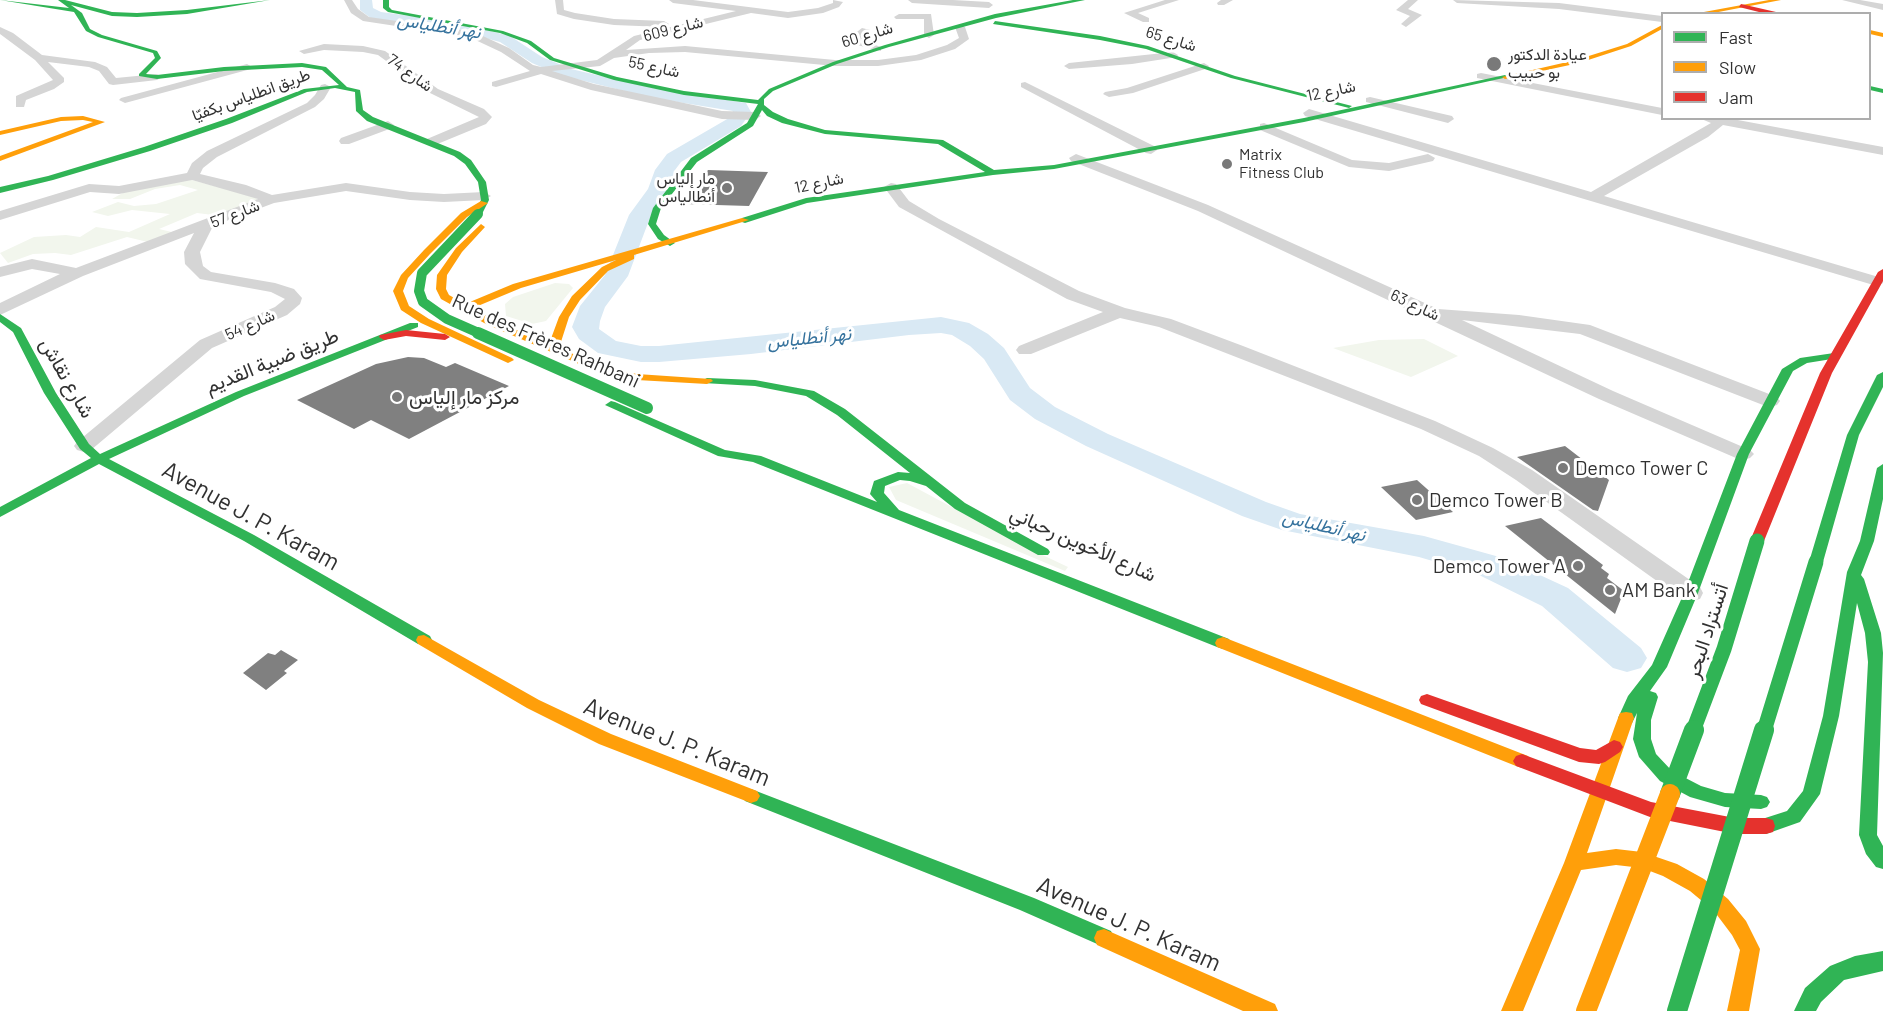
<!DOCTYPE html>
<meta charset="utf-8">
<style>
body{margin:0}
#map{position:relative;width:1883px;height:1011px;overflow:hidden;background:#fff;font-family:Barlow,sans-serif}
canvas{display:block}
.legend{position:absolute;left:1661px;top:12px;width:210px;height:108px;box-sizing:border-box;background:#fff;border:2px solid #adadad;margin:0;padding:8px 10px;list-style:none;font-size:18px;color:#313131}
.legend li{display:flex;align-items:center;gap:12px;height:30px}
.legend b{width:30px;border:2px solid #adadad}
</style>
<div id="map">
<canvas width="1883" height="1011"></canvas>
<ul class="legend">
<li><b style="height:8px;background:#30b455"></b>Fast</li>
<li><b style="height:8px;background:#ff9f0a"></b>Slow</li>
<li><b style="height:8px;background:#e5322d"></b>Jam</li>
</ul>
</div>
<script>
const g = document.querySelector('canvas').getContext('2d');
g.lineJoin = 'round';
function fillPath(path, color) {
  g.fillStyle = color;
  g.fill(path, 'evenodd');
}
function poly(rows) {
  const path = new Path2D();
  for (const r of rows) {
    path.moveTo(r[0], r[1]);
    for (let i = 2; i < r.length; i += 2) path.lineTo(r[i], r[i + 1]);
  }
  return path;
}
function strokePath(path, color, width, dash) {
  g.strokeStyle = color;
  g.lineWidth = width;
  g.lineCap = dash ? 'butt' : 'round';
  g.setLineDash(dash || []);
  g.stroke(path);
}
function write(font, color, halo, rows, align = 'center') {
  g.font = font + ' Barlow,Vazirmatn,sans-serif';
  g.lineWidth = 6;
  g.setLineDash([]);
  g.textBaseline = 'middle';
  g.strokeStyle = halo;
  g.fillStyle = color;
  for (const [text, x, y, turn = 0] of rows) {
    g.save();
    g.translate(x, y);
    g.rotate((+turn || 0) * Math.PI / 180);
    g.textAlign = isNaN(turn) ? turn : align;
    if (halo) g.strokeText(text, 0, 0);
    g.fillText(text, 0, 0);
    g.restore();
  }
}
const green = poly([
 [188,179,256,197,258,202,221,216,197,213,159,229,180,234,156,244,127,237,71,255,55,253,33,254,8,263,0,253,34,237,66,235,80,237,96,227,129,232,170,214,132,210,108,216,92,212,118,202,134,206,156,204,198,190,180,185,155,189,130,199,112,199,128,190],
 [555,283,569,284,573,288,546,321,532,324,506,316,505,304,513,297],
 [1424,339,1458,356,1411,377,1333,348,1379,340],
 [907,483,1032,550,1068,567,1065,571,896,500,889,487]
]);
const river = poly([
 [360,0,372,0,373,8,381,12,455,22,510,36,542,57,571,69,653,88,746,103,751,112,741,126,681,162,675,170,668,190,651,215,628,276,605,307,600,321,599,329,616,341,641,346,659,346,941,317,969,323,988,334,1004,348,1030,388,1055,407,1108,434,1266,502,1300,514,1424,536,1503,558,1568,588,1641,648,1647,658,1641,668,1627,672,1613,668,1542,606,1477,574,1419,557,1282,530,1242,516,1086,446,1035,419,1010,400,984,359,970,346,952,335,941,333,909,335,751,354,659,362,641,362,598,353,579,339,572,327,580,306,605,275,629,215,648,189,655,170,667,154,729,118,733,111,653,98,560,75,532,63,500,42,455,30,372,19,360,10,360,0]
]);
const building = poly([
 [708,170,768,172,749,206,684,204],
 [408,357,424,358,446,367,455,363,509,386,409,439,371,420,354,429,297,400,376,364],
 [1565,446,1609,480,1598,511,1593,510,1517,457],
 [1417,480,1453,512,1416,520,1381,487],
 [1541,518,1603,565,1601,568,1609,574,1607,578,1624,591,1615,614,1505,526],
 [281,650,298,660,284,671,287,673,266,690,243,673,268,653,275,655]
]);
const street = poly([
 [344,0,352,0,358,9,369,17,474,32,509,48,533,65,541,67,597,60,634,36,736,11,673,3,669,0,693,0,788,12,818,8,833,3,833,0,843,2,839,7,823,13,788,18,751,13,640,40,626,50,685,46,835,60,878,60,916,55,947,45,959,38,955,27,960,24,965,27,969,39,955,49,921,60,878,66,835,66,685,52,649,53,614,58,600,66,552,71,594,84,722,111,755,112,761,116,755,120,722,119,591,90,541,74,496,87,492,86,492,82,530,71,501,52,469,37,363,21,351,13,344,0],
 [555,0,563,0,564,10,575,13,614,19,664,21,669,24,664,27,614,25,574,19,557,14,555,0],
 [908,0,953,0,989,2,993,5,989,8,912,3,908,0],
 [1165,0,1179,0,1138,13,1149,18,1149,22,1143,22,1124,13,1165,0],
 [1221,0,1233,0,1224,5,1218,5,1217,3,1221,0],
 [1408,0,1418,0,1408,9,1422,15,1406,27,1401,24,1410,16,1396,10,1408,0],
 [1453,0,1559,3,1662,16,1662,22,1559,9,1457,3,1453,0],
 [1842,0,1860,0,1883,4,1883,10,1842,0],
 [899,14,931,14,934,35,929,38,924,35,924,19,896,19,894,17,899,14],
 [0,27,13,33,42,55,95,62,107,67,116,78,157,74,162,77,157,80,113,85,109,84,99,71,89,67,48,62,64,78,64,82,54,89,26,100,24,107,16,107,16,96,53,80,35,60,0,34,0,27],
 [862,28,870,30,861,40,881,47,881,51,853,44,849,38,862,28],
 [324,44,363,46,385,51,438,89,484,109,492,117,486,124,435,145,427,145,425,142,427,139,479,117,430,93,378,55,363,52,324,50,304,54,299,51,324,44],
 [1173,52,1178,55,1177,57,1132,64,1069,69,1064,66,1069,63,1173,52],
 [1204,63,1209,66,1208,68,1133,93,1109,97,1103,94,1105,92,1127,88,1204,63],
 [247,64,252,67,251,69,125,103,119,100,121,98,247,64],
 [1481,73,1662,108,1662,115,1477,78,1477,74,1481,73],
 [1025,82,1156,147,1157,150,1151,154,1146,153,1021,87,1021,83,1025,82],
 [325,84,331,87,324,99,315,107,217,157,203,168,200,174,246,185,272,195,346,183,410,192,444,194,484,192,491,196,484,200,444,202,410,200,346,191,274,203,213,226,200,252,203,266,211,272,275,283,294,289,302,298,300,304,287,315,212,348,91,450,84,452,77,450,74,446,77,442,200,340,275,307,285,299,271,292,200,279,185,264,184,252,194,233,83,276,0,315,0,303,60,274,32,269,0,277,0,267,32,259,76,268,258,199,192,180,119,194,90,192,0,220,0,211,89,184,119,186,187,173,192,163,207,151,307,103,315,95,321,85,325,84],
 [1370,97,1452,116,1454,119,1448,123,1366,102,1366,98,1370,97],
 [1309,109,1591,192,1711,123,1699,118,1727,118,1883,147,1883,155,1723,125,1708,137,1604,196,1882,278,1883,283,1876,286,1870,284,1305,116,1303,113,1309,109],
 [388,121,394,125,392,128,349,144,341,144,339,141,341,138,388,121],
 [1264,123,1352,160,1389,163,1428,154,1435,158,1433,161,1389,171,1349,167,1260,130,1260,124,1264,123],
 [1076,154,1208,205,1438,309,1519,315,1590,325,1777,397,1780,401,1777,405,1770,407,1763,405,1580,334,1462,320,1613,391,1750,450,1754,454,1750,458,1743,460,1736,458,1599,399,1198,211,1071,161,1069,158,1076,154],
 [891,183,896,184,909,201,939,219,1079,291,1125,308,1171,319,1243,346,1435,421,1493,448,1532,470,1700,587,1703,593,1700,599,1691,601,1682,599,1516,480,1479,456,1421,429,1159,327,1120,318,1031,354,1019,354,1016,350,1019,346,1103,312,1067,299,899,207,884,187,891,183]
]);
const fast = poly([
 [0,0,69,8,58,0,65,0,112,12,137,13,187,10,270,0,187,14,137,17,112,16,71,5,82,13,90,29,102,35,157,51,161,58,146,74,157,75,224,67,302,63,326,67,347,87,360,90,363,110,373,117,460,152,471,160,486,182,489,200,481,216,475,216,474,214,481,200,478,182,465,164,454,156,367,121,356,111,355,92,335,88,307,92,232,123,150,151,53,180,0,193,0,187,48,176,144,147,226,119,304,89,339,85,322,70,302,67,224,71,157,79,139,76,139,74,155,58,153,53,98,37,86,31,74,12,0,0],
 [383,0,389,0,389,7,392,10,503,31,531,41,554,58,617,77,684,91,758,100,769,89,833,62,885,45,995,14,1073,0,1085,0,996,18,889,47,837,64,773,91,764,99,764,105,773,112,788,119,825,130,943,140,994,170,1054,165,1304,118,1505,75,1508,77,1304,122,1054,169,993,175,807,203,745,223,742,222,742,218,806,198,985,172,938,144,825,134,782,123,767,116,762,110,753,126,697,162,661,208,656,224,664,235,675,243,670,246,658,239,648,224,653,208,691,158,747,123,758,104,684,95,614,80,550,60,527,43,500,33,388,12,383,8,383,0],
 [995,21,1100,36,1148,46,1235,76,1352,106,1349,108,1231,78,1146,49,1100,40,993,24,995,21],
 [1870,86,1883,89,1883,93,1870,90,1870,86],
 [0,314,21,328,56,393,89,444,100,454,236,392,410,323,418,323,418,327,244,396,109,459,254,535,430,636,432,640,430,644,418,644,244,541,99,464,0,517,0,507,91,458,80,449,44,393,13,332,0,322,0,314],
 [1834,353,1840,356,1838,358,1807,363,1793,371,1749,454,1698,593,1667,667,1650,691,1656,693,1658,697,1651,720,1651,739,1656,754,1672,771,1701,786,1725,793,1761,795,1767,797,1770,802,1767,807,1761,809,1725,807,1690,797,1660,781,1639,757,1633,739,1637,713,1632,723,1626,724,1620,723,1618,718,1628,696,1652,665,1684,593,1737,454,1782,369,1800,358,1834,353],
 [1883,372,1883,387,1859,435,1823,562,1816,567,1811,565,1809,562,1847,435,1877,375,1883,372],
 [707,378,755,380,814,391,845,409,965,503,1048,549,1050,552,1048,555,1038,555,955,509,926,486,910,481,900,480,885,486,884,493,899,510,1229,639,1231,643,1229,647,1223,649,1217,647,753,462,718,456,605,405,611,401,615,402,725,450,761,456,877,502,870,494,874,481,898,472,910,473,837,415,806,396,755,386,703,383,701,381,707,378],
 [1883,464,1883,499,1874,541,1861,575,1864,579,1881,633,1883,653,1877,835,1883,846,1883,869,1876,867,1866,854,1859,835,1868,662,1865,633,1857,603,1839,716,1820,794,1800,822,1766,834,1759,832,1757,826,1759,820,1787,811,1803,791,1823,716,1847,572,1860,541,1877,468,1883,464],
 [751,789,1034,898,1111,931,1114,938,1111,945,1104,947,1020,910,745,801,742,796,745,791,751,789],
 [1883,951,1883,971,1844,980,1821,1002,1816,1011,1794,1011,1805,988,1830,966,1855,956,1883,951]
]);
const slow = poly([
 [1769,0,1781,0,1708,14,1693,14,1769,0],
 [1662,25,1662,29,1631,46,1579,63,1505,79,1502,77,1576,60,1627,44,1662,25],
 [1870,30,1883,33,1883,37,1870,34,1870,30],
 [83,116,105,122,0,161,0,156,93,122,83,120,61,121,0,135,0,131,61,117,83,116],
 [481,201,488,203,467,217,430,254,408,278,403,291,409,306,429,319,512,358,514,360,508,363,421,323,401,310,393,291,401,275,424,250,461,213,481,201],
 [742,218,749,220,634,255,634,259,608,271,580,300,569,317,559,348,607,368,637,374,711,379,713,381,707,384,637,380,600,373,486,324,441,299,436,289,437,275,456,248,481,224,485,227,462,252,447,275,446,289,449,295,465,304,513,284,742,218],
 [616,260,602,267,572,296,559,317,549,344,494,320,473,308,521,288,616,260],
 [424,635,539,700,611,734,757,791,760,796,757,801,751,803,599,744,527,708,418,644,416,640,418,636,424,635],
 [1223,637,1528,756,1531,761,1528,766,1522,768,1516,766,1217,647,1215,643,1217,639,1223,637],
 [1626,712,1632,713,1634,718,1587,853,1616,849,1642,852,1677,864,1704,879,1728,899,1746,921,1760,949,1749,1011,1727,1011,1740,950,1732,935,1714,911,1690,891,1663,876,1642,868,1616,865,1581,870,1523,1011,1501,1011,1564,863,1618,718,1620,713,1626,712],
 [1104,929,1275,1004,1278,1011,1243,1011,1097,945,1094,938,1097,931,1104,929]
]);
const jam = poly([
 [1741,4,1776,12,1778,14,1767,14,1739,7,1741,4],
 [1883,269,1883,281,1832,373,1764,541,1757,545,1752,544,1750,541,1820,373,1878,272,1883,269],
 [406,330,445,334,450,337,445,340,406,336,384,340,379,337,380,335,406,330],
 [1427,694,1580,748,1596,750,1614,740,1620,742,1623,747,1620,752,1605,762,1599,764,1579,762,1421,704,1419,700,1421,696,1427,694],
 [1522,754,1651,802,1735,818,1766,818,1773,820,1775,826,1773,832,1766,834,1735,834,1650,817,1516,766,1513,761,1516,756,1522,754]
]);
const fastBridgeFar3 = poly([
 [478,214,422,273,419,291,423,302,447,319,481,334]
]);
const fastBridgeFar2 = poly([
 [478,333,647,408]
]);
const fastBridgeFar1 = poly([
 [1693,731,1724,649,1757,541],
 [1764,731,1816,562]
]);
const fastBridge = poly([
 [1670,794,1694,730],
 [1677,1011,1764,730]
]);
const slowBridge = poly([
 [1586,1011,1670,794]
]);
const markers = [
 [1494,64,8,"#797979"],
 [1227,164,6,"#797979"],
 [727,188,6,"#797979"],
 [397,397,6,"#797979"],
 [1563,468,6,"#797979"],
 [1417,500,6,"#797979"],
 [1578,566,6,"#797979"],
 [1610,590,6,"#797979"]
];
const farStreetnames = [
 ["شارع 609",673,29,-14],
 ["شارع 60",867,35,-17],
 ["شارع 65",1171,39,17],
 ["شارع 55",654,67,12],
 ["شارع 74",410,73,36],
 ["شارع 12",1331,91,-12],
 ["طريق انطلياس بكفيّا",251,95,-20],
 ["شارع 12",819,183,-12],
 ["شارع 57",235,214,-21],
 ["شارع 63",1415,305,25],
 ["شارع 54",250,325,-24]
];
const farPoinames = [
 ["عيادة الدكتور",1508,55],
 ["بو حبيب",1508,73],
 ["Matrix",1239,155],
 ["Fitness Club",1239,173],
 ["مار إلياس",715,179,"right"],
 ["أنطالياس",715,197,"right"]
];
const farWaternames = [
 ["نهر أنطلياس",439,26,9],
 ["نهر أنطلياس",809,338,-6],
 ["نهر أنطلياس",1324,526,13]
];
const streetNames = [
 ["Rue des Frères Rahbani",546,341,24],
 ["طريق ضبية القديم",272,361,-22],
 ["شارع نقاش",67,378,60],
 ["شارع الأخوين رحباني",1083,544,24],
 ["أتستراد البحر",1707,631,-72]
];
const poiNames = [
 ["مركز مار إلياس",409,397],
 ["Demco Tower C",1575,468],
 ["Demco Tower B",1429,500],
 ["Demco Tower A",1566,566,"right"],
 ["AM Bank",1622,590]
];
const nearStreetnames = [
 ["Avenue J. P. Karam",251,516,29],
 ["Avenue J. P. Karam",677,742,22],
 ["Avenue J. P. Karam",1129,924,24]
];
fillPath(green, '#f2f6ed');
fillPath(river, '#d9e9f4');
fillPath(building, '#808080');
fillPath(street, '#d5d5d5');
fillPath(fast, '#30b455');
fillPath(slow, '#ff9f0a');
fillPath(jam, '#e5322d');
strokePath(fastBridgeFar3, '#30b455', 10);
strokePath(fastBridgeFar2, '#30b455', 12);
strokePath(fastBridgeFar1, '#30b455', 15);
strokePath(fastBridge, '#30b455', 20);
strokePath(slowBridge, '#ff9f0a', 20);
for (const [x, y, r, color] of markers) {
  const dot = new Path2D();
  dot.arc(x, y, r, 0, 2 * Math.PI);
  g.fillStyle = color;
  g.fill(dot);
  strokePath(dot, '#fff', 2);
}
write('16px', '#313131', '#fff', farStreetnames);
write('16px', '#313131', '#fff', farPoinames, 'left');
write('italic 18px', '#35729d', '#fff', farWaternames);
write('20px', '#313131', '#fff', streetNames);
write('20px', '#313131', '#fff', poiNames, 'left');
write('24px', '#313131', '#fff', nearStreetnames);
</script>
